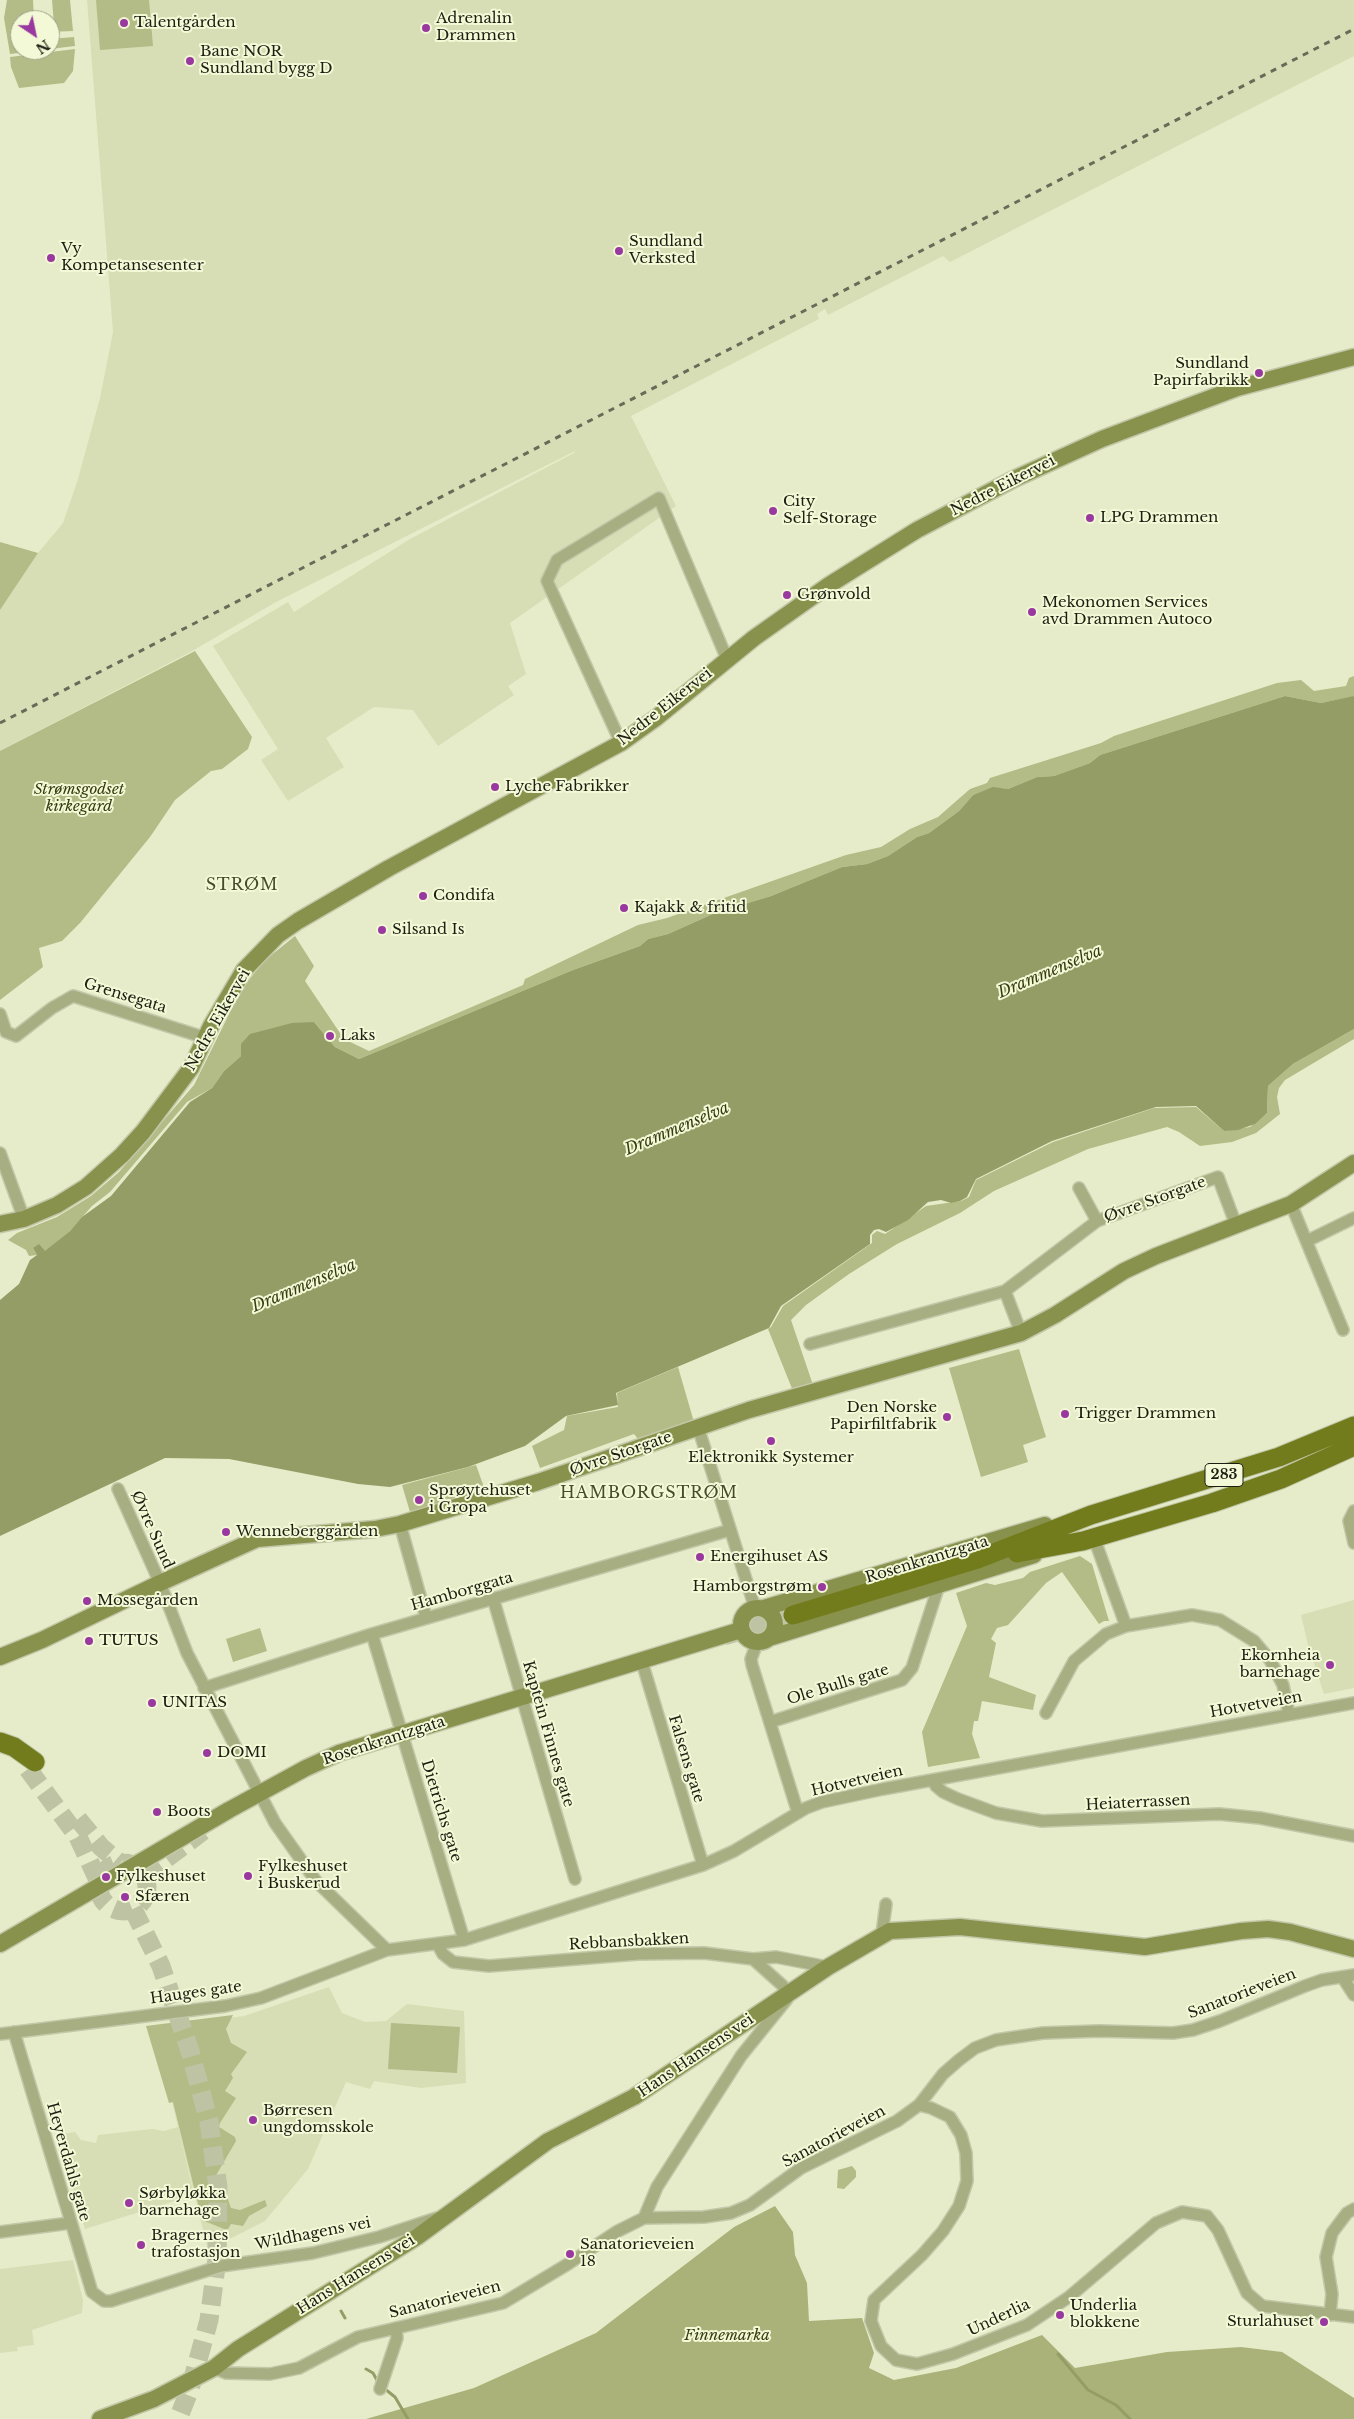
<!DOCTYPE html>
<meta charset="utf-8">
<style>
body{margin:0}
#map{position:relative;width:1354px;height:2419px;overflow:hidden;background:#e6ecc9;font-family:"Libre Baskerville",serif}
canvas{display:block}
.north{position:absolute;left:10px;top:10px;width:50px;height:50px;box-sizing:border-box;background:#f3f9d6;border:1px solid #9da188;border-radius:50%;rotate:146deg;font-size:14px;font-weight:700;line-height:20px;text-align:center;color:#1c1e12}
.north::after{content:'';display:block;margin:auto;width:18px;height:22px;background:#99389f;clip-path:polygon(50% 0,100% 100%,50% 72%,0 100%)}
</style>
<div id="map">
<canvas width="1354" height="2419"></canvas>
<div class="north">N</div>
</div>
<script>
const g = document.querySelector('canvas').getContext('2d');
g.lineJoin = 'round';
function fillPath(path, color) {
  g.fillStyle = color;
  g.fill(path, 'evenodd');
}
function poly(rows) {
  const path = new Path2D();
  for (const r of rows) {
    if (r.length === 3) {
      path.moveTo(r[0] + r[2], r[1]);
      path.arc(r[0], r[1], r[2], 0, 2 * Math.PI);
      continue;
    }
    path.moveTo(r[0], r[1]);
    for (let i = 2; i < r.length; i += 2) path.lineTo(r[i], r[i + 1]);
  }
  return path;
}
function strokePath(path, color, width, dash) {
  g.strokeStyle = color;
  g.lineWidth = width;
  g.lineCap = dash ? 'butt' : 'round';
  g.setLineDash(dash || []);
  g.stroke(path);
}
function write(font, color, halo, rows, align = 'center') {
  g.font = font + ' "Libre Baskerville",serif';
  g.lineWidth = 4;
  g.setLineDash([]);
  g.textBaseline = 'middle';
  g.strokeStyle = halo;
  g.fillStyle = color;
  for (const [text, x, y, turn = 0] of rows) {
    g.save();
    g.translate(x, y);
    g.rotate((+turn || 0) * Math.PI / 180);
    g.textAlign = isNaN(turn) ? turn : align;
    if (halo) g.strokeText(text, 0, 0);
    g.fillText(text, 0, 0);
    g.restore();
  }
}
const built = poly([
 [87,0,1354,0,1354,56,950,262,943,256,828,315,825,309,817,314,819,319,631,416,676,506,510,623,526,674,508,686,514,695,438,746,413,710,374,707,326,738,344,767,288,801,261,760,278,749,213,646,288,602,294,612,410,539,574,453,575,451,276,602,194,650,0,751,0,610,38,553,63,523,78,479,100,398,113,332],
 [1354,1600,1354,1688,1324,1694,1308,1645,1301,1615],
 [329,1987,342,2013,365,2022,386,2021,407,2004,464,2011,466,2083,421,2088,374,2081,370,2089,346,2082,308,2169,265,2221,208,2250,154,2028,244,2016],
 [178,2127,194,2195,85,2229,56,2135,75,2132,81,2140,96,2143,98,2135,152,2129,164,2131],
 [73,2260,83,2300,82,2313,32,2330,34,2345,17,2347,18,2351,0,2353,0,2269]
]);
const green = poly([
 [7,0,33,0,34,20,20,20,20,50,43,50,10,54,4,18],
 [52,0,70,0,73,31,50,32,50,24,54,24],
 [96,0,149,0,153,46,100,50],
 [74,37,75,46,50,49,50,39],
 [75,49,73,71,64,83,19,88,11,67,10,57],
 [0,542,38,553,0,610],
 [195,651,252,737,248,749,222,769,211,771,175,800,150,837,80,923,62,941,39,948,43,967,0,1000,0,751],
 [1354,676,1354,696,1352,697,1321,703,1285,696,1100,755,1090,763,1054,776,1037,777,1008,789,993,788,973,795,959,811,929,833,917,837,888,856,867,864,842,867,771,896,715,913,668,934,648,939,640,946,573,970,359,1059,335,1047,314,1022,241,1056,224,1071,212,1088,187,1102,110,1192,92,1206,70,1231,45,1252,33,1248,37,1255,29,1256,26,1250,8,1240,17,1233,57,1217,91,1196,119,1172,194,1085,241,990,264,961,295,936,314,966,305,981,344,1039,369,1051,523,985,525,979,638,925,667,918,846,855,881,847,910,829,938,817,970,789,987,783,990,778,1101,743,1114,736,1277,683,1301,680,1314,691,1346,686,1349,678],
 [1354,1029,1354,1039,1285,1080,1279,1088,1277,1097,1280,1114,1256,1133,1232,1142,1200,1146,1179,1132,1167,1127,1088,1149,994,1191,960,1213,897,1244,849,1274,806,1305,791,1320,813,1385,793,1391,768,1329,771,1327,783,1306,872,1243,872,1235,877,1231,885,1234,926,1206,961,1201,969,1197,976,1180,1053,1142,1154,1108,1196,1107,1224,1131,1250,1127,1267,1113,1268,1086,1293,1064],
 [1019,1349,1046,1437,1023,1445,1028,1462,981,1477,949,1368],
 [678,1367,694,1422,639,1440,634,1434,540,1468,532,1446,564,1430,567,1416,618,1407,617,1393],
 [476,1465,485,1490,410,1512,402,1485],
 [1080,1556,1092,1564,1109,1621,1104,1621,1099,1624,1062,1572,1046,1583,1008,1625,997,1628,991,1639,996,1643,989,1677,1036,1695,1033,1710,982,1701,978,1721,974,1721,972,1734,980,1758,928,1767,922,1732,967,1626,956,1593,986,1583,995,1585,1023,1578,1030,1572],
 [758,1625,7],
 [260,1628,267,1651,233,1662,226,1639],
 [233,2015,226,2029,231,2043,247,2052,231,2074,233,2078,225,2091,236,2098,220,2123,219,2127,235,2137,236,2141,211,2184,226,2194,231,2208,240,2210,265,2200,267,2206,249,2216,243,2226,231,2224,228,2229,224,2229,202,2220,173,2102,169,2103,146,2026],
 [391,2023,460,2027,457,2073,388,2069],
 [852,2166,856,2171,856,2177,844,2189,837,2188,838,2170]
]);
const forest = poly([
 [775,2206,793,2232,795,2255,807,2283,809,2321,862,2318,874,2353,869,2368,894,2380,956,2368,1042,2335,1075,2368,1167,2352,1241,2347,1282,2352,1354,2398,1354,2419,366,2419,474,2388,596,2333,734,2227]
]);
const water = poly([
 [1285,696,1321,703,1354,696,1354,1029,1293,1064,1268,1086,1267,1113,1255,1124,1238,1130,1224,1131,1196,1106,1156,1107,1052,1141,976,1179,967,1197,960,1201,951,1203,941,1200,928,1202,908,1220,886,1232,879,1229,874,1230,870,1235,870,1244,781,1306,769,1328,616,1393,618,1405,566,1416,525,1446,468,1467,390,1487,358,1484,229,1459,165,1458,0,1536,0,1300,19,1284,30,1260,37,1255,33,1248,39,1244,45,1251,70,1231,82,1217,111,1196,190,1102,212,1088,224,1071,241,1056,241,1044,250,1034,292,1023,314,1022,335,1047,359,1059,573,970,640,946,648,939,668,934,715,913,771,896,842,867,867,864,888,856,917,837,929,833,959,811,973,795,993,787,1008,789,1037,777,1054,776,1090,763,1100,755]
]);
const stream = poly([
 [341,2311,345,2318],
 [1058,2354,1088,2390,1116,2405,1130,2419],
 [366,2369,373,2373,378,2382],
 [385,2389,395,2397,408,2419]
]);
const primaryTunnel = poly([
 [724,1636,793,1615],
 [28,1769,78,1837,99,1882],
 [78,1819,101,1847,120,1863],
 [123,1887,24],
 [144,1875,203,1831],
 [133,1909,161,1966,190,2051,209,2122,218,2187,217,2259,209,2320,190,2389,178,2419]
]);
const street = poly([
 [621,743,547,581,557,560,659,498,727,659],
 [0,1014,6,1032,16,1036,52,1008,73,996,206,1038],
 [0,1153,24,1219],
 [1079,1188,1097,1221],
 [1291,1204,1343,1330],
 [1307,1241,1354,1218],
 [1005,1291,1097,1221,1218,1177,1236,1225],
 [810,1344,1005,1291,1021,1333],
 [698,1427,755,1608],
 [118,1489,160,1583,187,1653,275,1823,316,1881,387,1950],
 [1354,1511,1349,1521,1354,1543],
 [400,1524,426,1617],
 [1094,1538,1126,1626,1192,1615,1220,1620,1254,1641,1270,1660,1283,1685,1289,1714],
 [493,1598,575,1879],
 [372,1634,464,1940],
 [757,1643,751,1659,752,1665,798,1813],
 [642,1662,703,1865],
 [204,1688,372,1634,730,1530],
 [1046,1713,1074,1661,1106,1634,1126,1626],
 [770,1722,902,1680,912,1668,939,1585],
 [933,1780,936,1786,943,1792,958,1799,996,1813,1042,1821,1219,1814,1260,1818,1354,1836],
 [882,1934,886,1904],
 [438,1945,443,1954,453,1962,489,1966,638,1954,704,1953,753,1959,776,1957,828,1967],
 [1343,1978,1354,1995],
 [14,2032,92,2292,104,2301,111,2301,221,2266,313,2253,379,2237,437,2218],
 [0,2034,225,2006,261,1998,387,1950,464,1940,703,1865,734,1851,806,1808,822,1802,883,1789,1354,1703],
 [919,2105,931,2108,950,2117,961,2135,966,2153,967,2181,959,2206,943,2231,922,2255,874,2300,871,2321,881,2346,896,2360,917,2364,953,2354,1027,2325,1069,2297,1156,2223,1182,2212,1207,2216,1218,2230,1247,2293,1262,2306,1354,2317],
 [644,2218,657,2187,741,2056,787,1999,788,1993,782,1985,753,1959],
 [0,2232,70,2223],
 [1330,2315,1332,2294,1326,2257,1332,2233,1347,2213,1354,2209],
 [214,2368,226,2373,270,2374,299,2368,358,2337,503,2303,568,2264,616,2232,644,2218,704,2217,731,2213,750,2205,801,2168,897,2121,919,2105,943,2074,959,2060,975,2048,996,2040,1043,2033,1099,2031,1173,2033,1193,2030,1220,2021,1305,1986,1322,1980,1354,1975],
 [380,2389,397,2338,396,2328]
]);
const secondary = poly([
 [0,1224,24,1219,57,1205,86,1187,122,1155,143,1132,191,1068,211,1026,244,970,278,935,298,921,389,868,621,743,656,718,754,638,829,585,917,530,1014,479,1102,439,1237,388,1354,357],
 [758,1625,17],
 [764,1608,1045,1525],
 [772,1637,1034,1555],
 [0,1657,42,1640,160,1583,257,1539,375,1529,400,1524,538,1482,749,1410,1021,1333,1055,1315,1124,1271,1156,1256,1291,1204,1354,1163],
 [0,1944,229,1810,306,1768,339,1753,741,1630],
 [100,2419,154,2399,214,2368,238,2349,417,2237,548,2141,634,2097,828,1967,890,1931,960,1927,1145,1947,1241,1931,1268,1929,1290,1932,1354,1949]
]);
const primary = poly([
 [1017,1553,1083,1541,1212,1503,1281,1479,1354,1446],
 [793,1615,978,1559,1091,1515,1279,1457,1354,1426],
 [0,1742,14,1747,35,1762]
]);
const rail = poly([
 [0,723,1354,29]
]);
const markers = [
 [124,23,5,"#99389f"],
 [426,28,5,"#99389f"],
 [190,61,5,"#99389f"],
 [619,251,5,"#99389f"],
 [51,258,5,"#99389f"],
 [1259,373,5,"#99389f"],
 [773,511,5,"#99389f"],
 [1090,518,5,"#99389f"],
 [787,595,5,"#99389f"],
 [1032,612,5,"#99389f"],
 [495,787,5,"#99389f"],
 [423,896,5,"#99389f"],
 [624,908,5,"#99389f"],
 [382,930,5,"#99389f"],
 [330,1036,5,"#99389f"],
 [1065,1414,5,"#99389f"],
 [947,1417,5,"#99389f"],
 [771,1441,5,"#99389f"],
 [419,1500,5,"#99389f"],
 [226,1532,5,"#99389f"],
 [700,1557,5,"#99389f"],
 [822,1587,5,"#99389f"],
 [87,1601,5,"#99389f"],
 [89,1641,5,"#99389f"],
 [1330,1665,5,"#99389f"],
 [152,1703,5,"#99389f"],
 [207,1753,5,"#99389f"],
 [157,1812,5,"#99389f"],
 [248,1876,5,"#99389f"],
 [106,1877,5,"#99389f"],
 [125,1897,5,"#99389f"],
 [253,2120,5,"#99389f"],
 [129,2203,5,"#99389f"],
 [141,2245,5,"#99389f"],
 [570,2254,5,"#99389f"],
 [1060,2315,5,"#99389f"],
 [1324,2322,5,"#99389f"]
];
const shields = [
 [1224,1475,38]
];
const shieldNames = [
 ["283",1224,1475]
];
const poiNames = [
 ["Adrenalin",436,19],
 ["Drammen",436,36],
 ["Talentgården",134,23],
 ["Bane NOR",200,52],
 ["Sundland bygg D",200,69],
 ["Sundland",629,242],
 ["Verksted",629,259],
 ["Vy",61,249],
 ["Kompetansesenter",61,266],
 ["Sundland",1249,364,"right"],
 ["Papirfabrikk",1249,381,"right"],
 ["City",783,502],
 ["Self-Storage",783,519],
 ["LPG Drammen",1100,518],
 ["Grønvold",797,595],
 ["Mekonomen Services",1042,603],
 ["avd Drammen Autoco",1042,620],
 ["Lyche Fabrikker",505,787],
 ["Condifa",433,896],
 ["Kajakk & fritid",634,908],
 ["Silsand Is",392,930],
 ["Laks",340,1036],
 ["Den Norske",937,1408,"right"],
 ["Papirfiltfabrik",937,1425,"right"],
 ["Trigger Drammen",1075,1414],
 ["Elektronikk Systemer",771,1458,"center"],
 ["Sprøytehuset",429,1491],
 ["i Gropa",429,1508],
 ["Wenneberggården",236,1532],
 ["Energihuset AS",710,1557],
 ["Hamborgstrøm",812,1587,"right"],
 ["Mossegården",97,1601],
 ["TUTUS",99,1641],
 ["Ekornheia",1320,1656,"right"],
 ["barnehage",1320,1673,"right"],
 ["UNITAS",162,1703],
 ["DOMI",217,1753],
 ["Boots",167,1812],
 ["Fylkeshuset",258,1867],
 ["i Buskerud",258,1884],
 ["Fylkeshuset",116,1877],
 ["Sfæren",135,1897],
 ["Børresen",263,2111],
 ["ungdomsskole",263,2128],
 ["Sørbyløkka",139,2194],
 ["barnehage",139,2211],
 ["Bragernes",151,2236],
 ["trafostasjon",151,2253],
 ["Sanatorieveien",580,2245],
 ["18",580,2262],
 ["Underlia",1070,2306],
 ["blokkene",1070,2323],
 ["Sturlahuset",1314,2322,"right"]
];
const streetNames = [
 ["Nedre Eikervei",1003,486,-27],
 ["Nedre Eikervei",665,707,-38],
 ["Grensegata",125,996,17],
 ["Nedre Eikervei",218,1020,-60],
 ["Øvre Storgate",1155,1200,-20],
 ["Øvre Storgate",621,1454,-19],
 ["Øvre Sund",152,1530,66],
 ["Rosenkrantzgata",927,1560,-17],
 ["Hamborggata",462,1592,-16],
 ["Ole Bulls gate",838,1685,-17],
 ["Hotvetveien",1256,1705,-10],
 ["Kaptein Finnes gate",548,1734,74],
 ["Rosenkrantzgata",384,1741,-18],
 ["Falsens gate",686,1759,73],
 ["Hotvetveien",857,1781,-13],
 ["Heiaterrassen",1138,1803,-3],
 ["Dietrichs gate",441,1811,73],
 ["Rebbansbakken",629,1942,-3],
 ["Hauges gate",196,1993,-8],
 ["Sanatorieveien",1242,1994,-21],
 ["Hans Hansens vei",696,2056,-34],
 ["Sanatorieveien",834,2137,-28],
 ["Heyerdahls gate",68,2162,74],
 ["Wildhagens vei",313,2234,-11],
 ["Hans Hansens vei",356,2275,-32],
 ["Sanatorieveien",445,2300,-14],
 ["Underlia",999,2318,-25]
];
const parkNames = [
 ["Strømsgodset",79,790],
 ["kirkegård",79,807],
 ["Finnemarka",727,2336]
];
const neighbourhoodNames = [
 ["STRØM",242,885],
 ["HAMBORGSTRØM",649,1493]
];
const waterNames = [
 ["Drammenselva",1050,972,-23],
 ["Drammenselva",677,1129,-23],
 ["Drammenselva",304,1286,-23]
];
fillPath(built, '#d7deb5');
fillPath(green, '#b3bb86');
fillPath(forest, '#aab27a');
fillPath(water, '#959d66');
strokePath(stream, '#959d66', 3);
strokePath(primaryTunnel, '#bec3a4', 19, [19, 9]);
strokePath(street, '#c2c7a8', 14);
strokePath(secondary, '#c2c7a8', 19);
strokePath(primary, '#c2c7a8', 21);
strokePath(street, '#a7ae82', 11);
strokePath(secondary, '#89924d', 16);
strokePath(primary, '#737c1d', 19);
strokePath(rail, '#686b57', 3, [6, 6]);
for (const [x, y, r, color] of markers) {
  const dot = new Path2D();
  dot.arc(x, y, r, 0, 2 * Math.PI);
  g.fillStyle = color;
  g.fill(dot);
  strokePath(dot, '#f3f9d6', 2);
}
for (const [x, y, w] of shields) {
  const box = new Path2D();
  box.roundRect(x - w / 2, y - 11.5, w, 23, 4);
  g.fillStyle = '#f3f9d6';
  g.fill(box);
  strokePath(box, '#1c1e12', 1);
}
write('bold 14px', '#1c1e12', null, shieldNames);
write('15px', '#1c1e12', '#f3f9d6', poiNames, 'left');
write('15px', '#1c1e12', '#f3f9d6', streetNames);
write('italic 15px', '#363b0f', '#f3f9d6', parkNames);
g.letterSpacing = '1px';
write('16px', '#464b2d', '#f3f9d6', neighbourhoodNames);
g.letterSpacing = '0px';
write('italic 16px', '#373c10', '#f3f9d6', waterNames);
</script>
